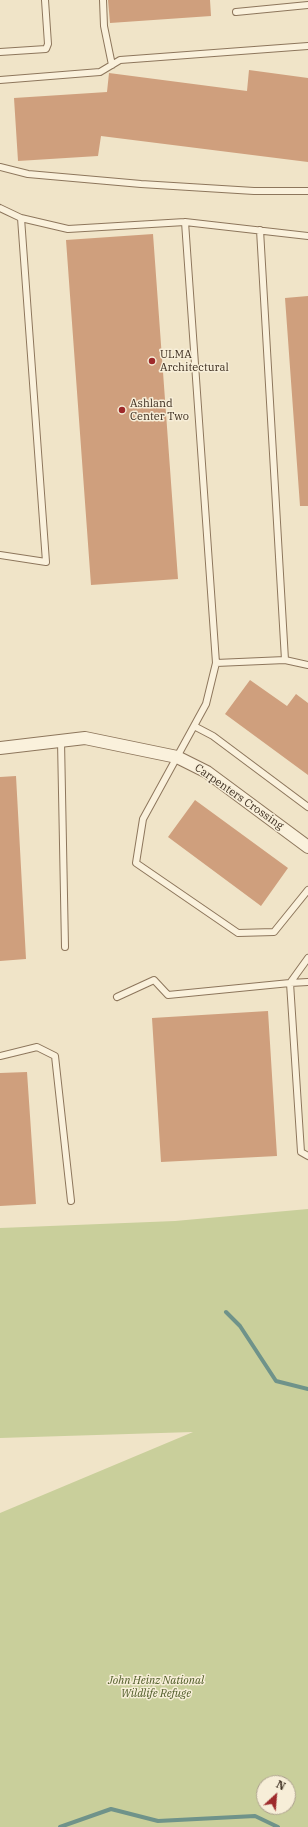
<!DOCTYPE html>
<style>
body{margin:0}
#map{position:relative;width:308px;height:1827px;overflow:hidden;background:#f0e4c8;font-family:"IBM Plex Serif",serif}
canvas{display:block}
.north{position:absolute;left:256px;top:1775px;width:40px;height:40px;box-sizing:border-box;background:#f7eed8;border:1px solid #ada18e;border-radius:50%;rotate:26deg;font-size:11px;font-weight:700;line-height:16px;text-align:center;color:#3d2e20}
.north::after{content:'';display:block;margin:auto;width:14px;height:18px;background:#9e2a2b;clip-path:polygon(50% 0,100% 100%,50% 72%,0 100%)}
</style>
<div id="map">
<canvas width="308" height="1827"></canvas>
<div class="north">N</div>
</div>
<script>
const g = document.querySelector('canvas').getContext('2d');
g.lineJoin = 'round';
function fillPath(path, color) {
  g.fillStyle = color;
  g.fill(path, 'evenodd');
}
function poly(rows) {
  const path = new Path2D();
  for (const r of rows) {
    path.moveTo(r[0], r[1]);
    for (let i = 2; i < r.length; i += 2) path.lineTo(r[i], r[i + 1]);
  }
  return path;
}
function strokePath(path, color, width, dash) {
  g.strokeStyle = color;
  g.lineWidth = width;
  g.lineCap = dash ? 'butt' : 'round';
  g.setLineDash(dash || []);
  g.stroke(path);
}
function write(font, color, halo, rows, align = 'center') {
  g.font = font + ' "IBM Plex Serif",serif';
  g.lineWidth = 3;
  g.setLineDash([]);
  g.textBaseline = 'middle';
  g.strokeStyle = halo;
  g.fillStyle = color;
  for (const [text, x, y, turn = 0] of rows) {
    g.save();
    g.translate(x, y);
    g.rotate((+turn || 0) * Math.PI / 180);
    g.textAlign = isNaN(turn) ? turn : align;
    if (halo) g.strokeText(text, 0, 0);
    g.fillText(text, 0, 0);
    g.restore();
  }
}
const green = poly([
 [308,1209,308,1827,0,1827,0,1513,193,1432,0,1438,0,1228,175,1221],
 [264,1783,288,1783,288,1807,264,1807]
]);
const stream = poly([
 [226,1312,240,1326,276,1381,308,1389],
 [60,1827,111,1809,158,1821,255,1816,278,1827]
]);
const building = poly([
 [108,0,210,0,211,16,110,23],
 [249,70,308,78,308,162,101,136,98,156,18,161,14,98,107,92,109,73,247,91],
 [153,234,178,579,91,585,66,240],
 [308,296,308,506,300,506,285,298],
 [250,680,287,706,296,694,308,703,308,775,225,714],
 [16,776,26,959,0,961,0,777],
 [195,800,288,868,261,906,168,837],
 [268,1011,277,1156,161,1162,152,1018],
 [27,1072,36,1204,0,1206,0,1073]
]);
const lane = poly([
 [103,0,104,26,112,65],
 [236,12,308,5],
 [0,52,46,49,48,44,45,0],
 [0,80,100,72,120,60,308,46],
 [0,167,28,174,141,184,254,191,308,191],
 [0,208,21,218,46,562,0,555],
 [21,218,68,229,185,222,308,236],
 [185,222,216,663],
 [260,230,285,660],
 [308,665,285,660,216,663,206,704,143,819,136,863,238,933,274,932,308,890],
 [194,726,213,736,308,807],
 [61,741,65,947],
 [308,982,290,983,301,1152,308,1156],
 [117,997,154,980,168,995,290,983,308,958],
 [0,1056,37,1047,55,1056,71,1201]
]);
const street = poly([
 [0,748,85,738,177,757,207,772,308,847]
]);
const markers = [
 [152,361,4,"#9e2a2b"],
 [122,410,4,"#9e2a2b"]
];
const poiNames = [
 ["ULMA",160,355],
 ["Architectural",160,368],
 ["Ashland",130,404],
 ["Center Two",130,417]
];
const streetNames = [
 ["Carpenters Crossing",239,797,35]
];
const parkNames = [
 ["John Heinz National",156,1681],
 ["Wildlife Refuge",156,1694]
];
fillPath(green, '#c9cf9b');
strokePath(stream, '#6f938a', 4);
fillPath(building, '#cf9f7d');
strokePath(lane, '#8d765c', 8);
strokePath(street, '#8d765c', 14);
strokePath(lane, '#faf1dc', 6);
strokePath(street, '#faf1dc', 12);
for (const [x, y, r, color] of markers) {
  const dot = new Path2D();
  dot.arc(x, y, r, 0, 2 * Math.PI);
  g.fillStyle = color;
  g.fill(dot);
  strokePath(dot, '#f7eed8', 1.5);
}
write('11px', '#3d2e20', '#f7eed8', poiNames, 'left');
write('11px', '#3d2e20', '#f7eed8', streetNames);
write('italic 11px', '#4d5a26', '#f7eed8', parkNames);
</script>
